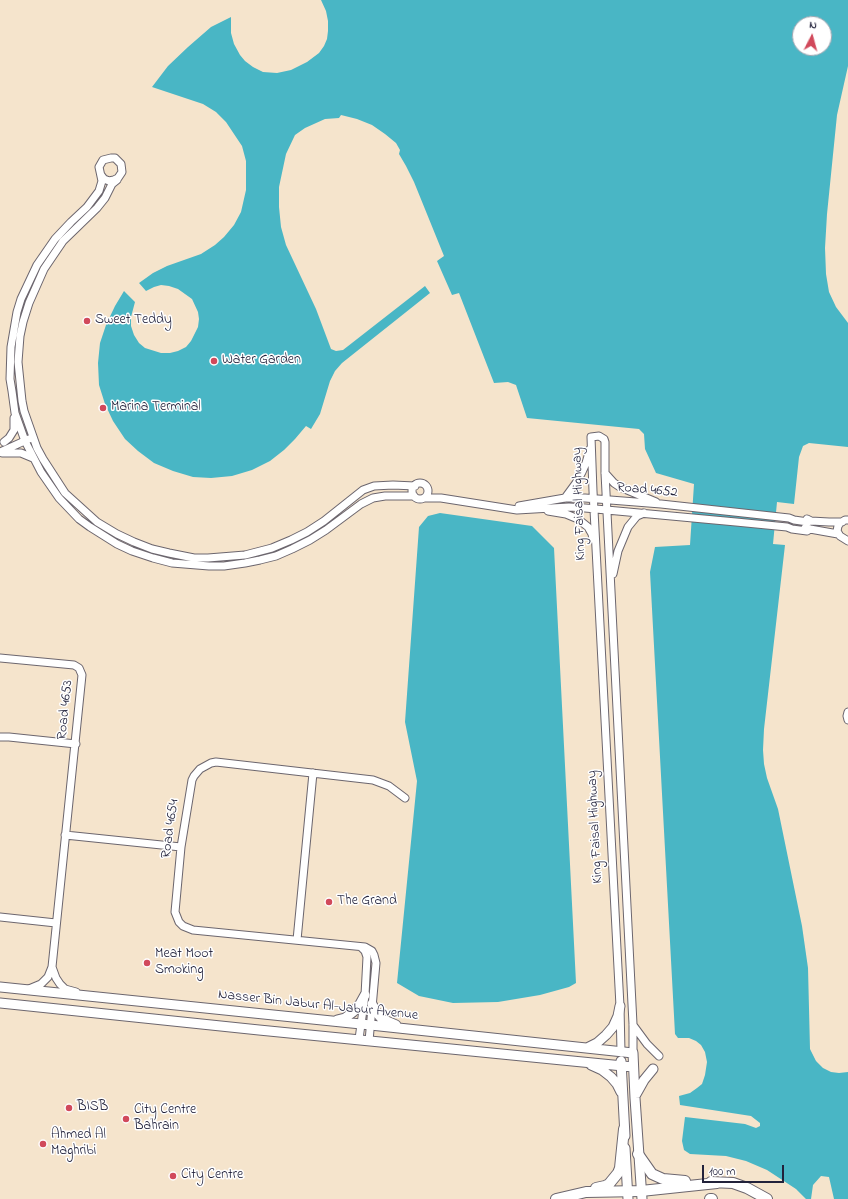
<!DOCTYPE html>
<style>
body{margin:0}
#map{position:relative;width:848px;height:1199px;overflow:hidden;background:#f5e4cc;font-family:"Indie Flower",sans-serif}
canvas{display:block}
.north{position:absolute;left:792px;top:16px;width:40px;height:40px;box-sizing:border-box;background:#fff;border:1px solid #a7a7b1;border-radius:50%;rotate:6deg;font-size:11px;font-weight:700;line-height:16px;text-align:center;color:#22223b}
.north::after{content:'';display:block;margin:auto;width:14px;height:18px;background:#d1495b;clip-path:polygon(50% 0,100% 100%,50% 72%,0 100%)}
.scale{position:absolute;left:702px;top:1165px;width:82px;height:18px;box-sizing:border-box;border:2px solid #22223b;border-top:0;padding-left:5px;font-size:12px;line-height:14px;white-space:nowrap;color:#22223b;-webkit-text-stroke:3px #fff;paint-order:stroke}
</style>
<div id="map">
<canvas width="848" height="1199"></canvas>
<div class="north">N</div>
<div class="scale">100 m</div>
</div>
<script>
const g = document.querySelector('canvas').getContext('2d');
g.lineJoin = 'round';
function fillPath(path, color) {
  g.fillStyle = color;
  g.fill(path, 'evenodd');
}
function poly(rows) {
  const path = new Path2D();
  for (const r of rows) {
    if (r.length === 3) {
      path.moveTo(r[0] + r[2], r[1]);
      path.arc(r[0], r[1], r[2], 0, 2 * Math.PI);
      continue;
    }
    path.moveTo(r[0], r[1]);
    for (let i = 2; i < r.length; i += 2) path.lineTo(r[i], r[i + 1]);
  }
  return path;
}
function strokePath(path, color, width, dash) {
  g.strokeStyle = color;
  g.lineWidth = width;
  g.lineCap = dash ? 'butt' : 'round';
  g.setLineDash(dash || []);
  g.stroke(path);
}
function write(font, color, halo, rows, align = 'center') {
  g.font = font + ' "Indie Flower",sans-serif';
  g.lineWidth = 3;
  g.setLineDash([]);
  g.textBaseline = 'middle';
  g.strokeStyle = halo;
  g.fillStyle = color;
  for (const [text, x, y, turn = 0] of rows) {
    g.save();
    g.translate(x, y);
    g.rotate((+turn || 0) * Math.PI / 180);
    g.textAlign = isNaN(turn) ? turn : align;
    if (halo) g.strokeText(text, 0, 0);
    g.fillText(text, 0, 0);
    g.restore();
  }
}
const water = poly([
 [321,0,848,0,848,66,837,115,827,214,825,248,826,274,829,292,836,307,848,323,848,447,809,443,803,446,799,457,794,504,777,502,773,544,785,545,764,729,763,750,764,764,767,778,778,809,802,926,808,968,810,1049,816,1061,823,1068,831,1072,839,1073,848,1072,848,1199,834,1199,829,1177,821,1176,813,1185,811,1199,806,1199,796,1189,767,1170,746,1161,726,1156,690,1154,684,1150,682,1141,685,1117,745,1124,756,1128,760,1126,760,1123,751,1116,680,1105,679,1096,690,1093,697,1088,702,1084,705,1075,707,1062,705,1052,701,1045,696,1041,689,1038,678,1038,675,1034,650,572,655,547,690,545,694,484,656,473,645,449,644,434,639,429,527,418,516,385,508,382,494,383,459,293,452,295,437,261,444,256,414,182,406,166,399,154,400,150,396,143,385,134,372,125,357,119,341,115,339,118,325,119,305,128,295,135,286,154,279,187,279,207,281,227,286,245,316,309,331,349,336,351,343,350,425,286,430,293,342,363,335,371,330,381,320,414,311,429,306,426,295,439,284,450,270,461,252,470,232,476,211,478,193,477,173,471,154,463,138,451,125,439,113,421,105,404,99,385,98,363,100,343,106,325,115,306,124,291,135,302,131,317,131,326,134,335,139,343,145,348,161,353,170,353,178,351,186,347,191,341,198,327,199,319,198,312,192,299,178,289,169,286,161,285,154,287,146,291,139,283,153,273,167,266,201,254,215,245,224,237,234,225,241,212,246,190,246,161,242,146,226,122,216,112,203,104,152,87,168,66,188,47,211,27,231,17,231,33,234,44,240,55,245,61,253,67,263,72,277,73,291,70,307,62,319,53,324,46,327,39,328,31,328,21,326,11],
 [800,24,824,24,824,48,800,48],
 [440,513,532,526,554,548,576,983,569,987,540,995,498,1002,453,1003,419,996,397,983,417,781,405,722,419,527,428,516]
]);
const minor = poly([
 [101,175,104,179,109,181,114,180,118,178,122,172,121,164,115,158,111,158,103,160,99,167,102,181,99,191,87,207,71,222,55,239,37,265,21,299,17,312,11,347,10,379,12,391,15,413,25,441,41,472,59,498,79,519,90,527,117,544,132,551,153,558,172,563,209,566,224,566,245,563,260,560,276,556,292,549,310,540,326,530,361,504,373,498,385,496,414,496],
 [117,180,112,184,105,198,97,208,63,241,44,269,29,303,23,322,20,336,18,362,22,401,24,411,37,448,43,459,65,493,97,522,117,534,134,542,152,549,169,553,194,558,208,558,245,555,272,548,291,540,307,532,324,521,363,490,374,486,393,485,415,486],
 [4,442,9,438,14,430,14,418],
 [0,452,29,439],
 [2,453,21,453,33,458],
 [605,473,614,483,620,487,656,502],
 [420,491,8],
 [424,498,441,498,517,510,569,507,585,508,736,522,787,527,792,529,807,531,810,529],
 [565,498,576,483,582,472,586,463,590,449],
 [519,506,565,498,585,498,661,504,789,518,794,520,808,522,811,521],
 [548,511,566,514,578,519,588,527,592,534,593,539],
 [807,519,811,521,829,522,842,522],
 [848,520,845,520,840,523,838,526,837,531,840,536,848,541],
 [805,528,810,529,838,534],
 [613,574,618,551,628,527,637,516,644,513],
 [0,658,74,665,79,668,82,675,52,967,48,977,41,984,29,989],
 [848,712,847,716,848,720],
 [0,737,9,737,76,744],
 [65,835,181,847],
 [0,917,56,923],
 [297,940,313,773],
 [52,967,56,978,60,984,65,989,76,992],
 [633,1025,647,1044,659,1056],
 [359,1039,365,995,367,957,365,951,361,947],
 [369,1041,376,963,374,955,372,951,365,947,193,930,183,926,179,922,175,912,181,847,192,780,194,776,200,769,211,763,216,762,373,780,389,786,405,798],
 [621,1052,620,1006,593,491,591,437,599,436,604,439,605,442,605,473,633,1024,633,1053]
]);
const major = poly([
 [0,987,361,1024,633,1053,635,1098,642,1199],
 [0,1003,259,1030,633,1067],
 [372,1004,376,1012,382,1019,396,1025],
 [337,1020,345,1018,353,1012,360,1004,365,995],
 [587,1048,597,1043,606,1035,613,1027,618,1016,620,1006],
 [621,1061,625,1136],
 [591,1065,602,1070,611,1077,617,1084,621,1092],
 [635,1096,644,1080,653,1069],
 [625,1148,628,1199]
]);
const highway = poly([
 [638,1154,652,1174,663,1179,685,1181],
 [711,1182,733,1183,747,1188,767,1199],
 [596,1188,605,1186,609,1184,618,1173,620,1168,624,1129],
 [556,1199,586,1192,641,1191,717,1183],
 [710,1199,712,1199]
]);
const markers = [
 [87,321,4,"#d1495b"],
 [214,361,4,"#d1495b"],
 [103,408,4,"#d1495b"],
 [329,902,4,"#d1495b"],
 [147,963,4,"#d1495b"],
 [69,1108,4,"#d1495b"],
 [126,1119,4,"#d1495b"],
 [43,1144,4,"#d1495b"],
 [173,1176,4,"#d1495b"]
];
const poiNames = [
 ["Sweet Teddy",95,321],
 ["Water Garden",222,361],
 ["Marina Terminal",111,408],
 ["The Grand",337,902],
 ["Meat Moot",155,955],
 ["Smoking",155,971],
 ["BISB",77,1108],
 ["City Centre",134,1111],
 ["Bahrain",134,1127],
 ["Ahmed Al",51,1136],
 ["Maghribi",51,1152],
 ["City Centre",181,1176]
];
const streetNames = [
 ["Road 4652",647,491,5],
 ["King Faisal Highway",580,504,-92],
 ["Road 4653",66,710,-84],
 ["King Faisal Highway",596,827,-93],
 ["Road 4654",171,829,-82],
 ["Nasser Bin Jabur Al-Jabur Avenue",318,1006,6]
];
fillPath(water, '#49b6c5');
strokePath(minor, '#6c666e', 9);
strokePath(major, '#6c666e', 11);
strokePath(highway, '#6c666e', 12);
strokePath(minor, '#fff', 7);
strokePath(major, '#fff', 9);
strokePath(highway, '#fff', 10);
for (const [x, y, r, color] of markers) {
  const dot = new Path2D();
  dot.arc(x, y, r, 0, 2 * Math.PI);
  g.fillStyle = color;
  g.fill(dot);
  strokePath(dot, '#fff', 1.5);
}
write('14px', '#22223b', '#fff', poiNames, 'left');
write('14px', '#22223b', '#fff', streetNames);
</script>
